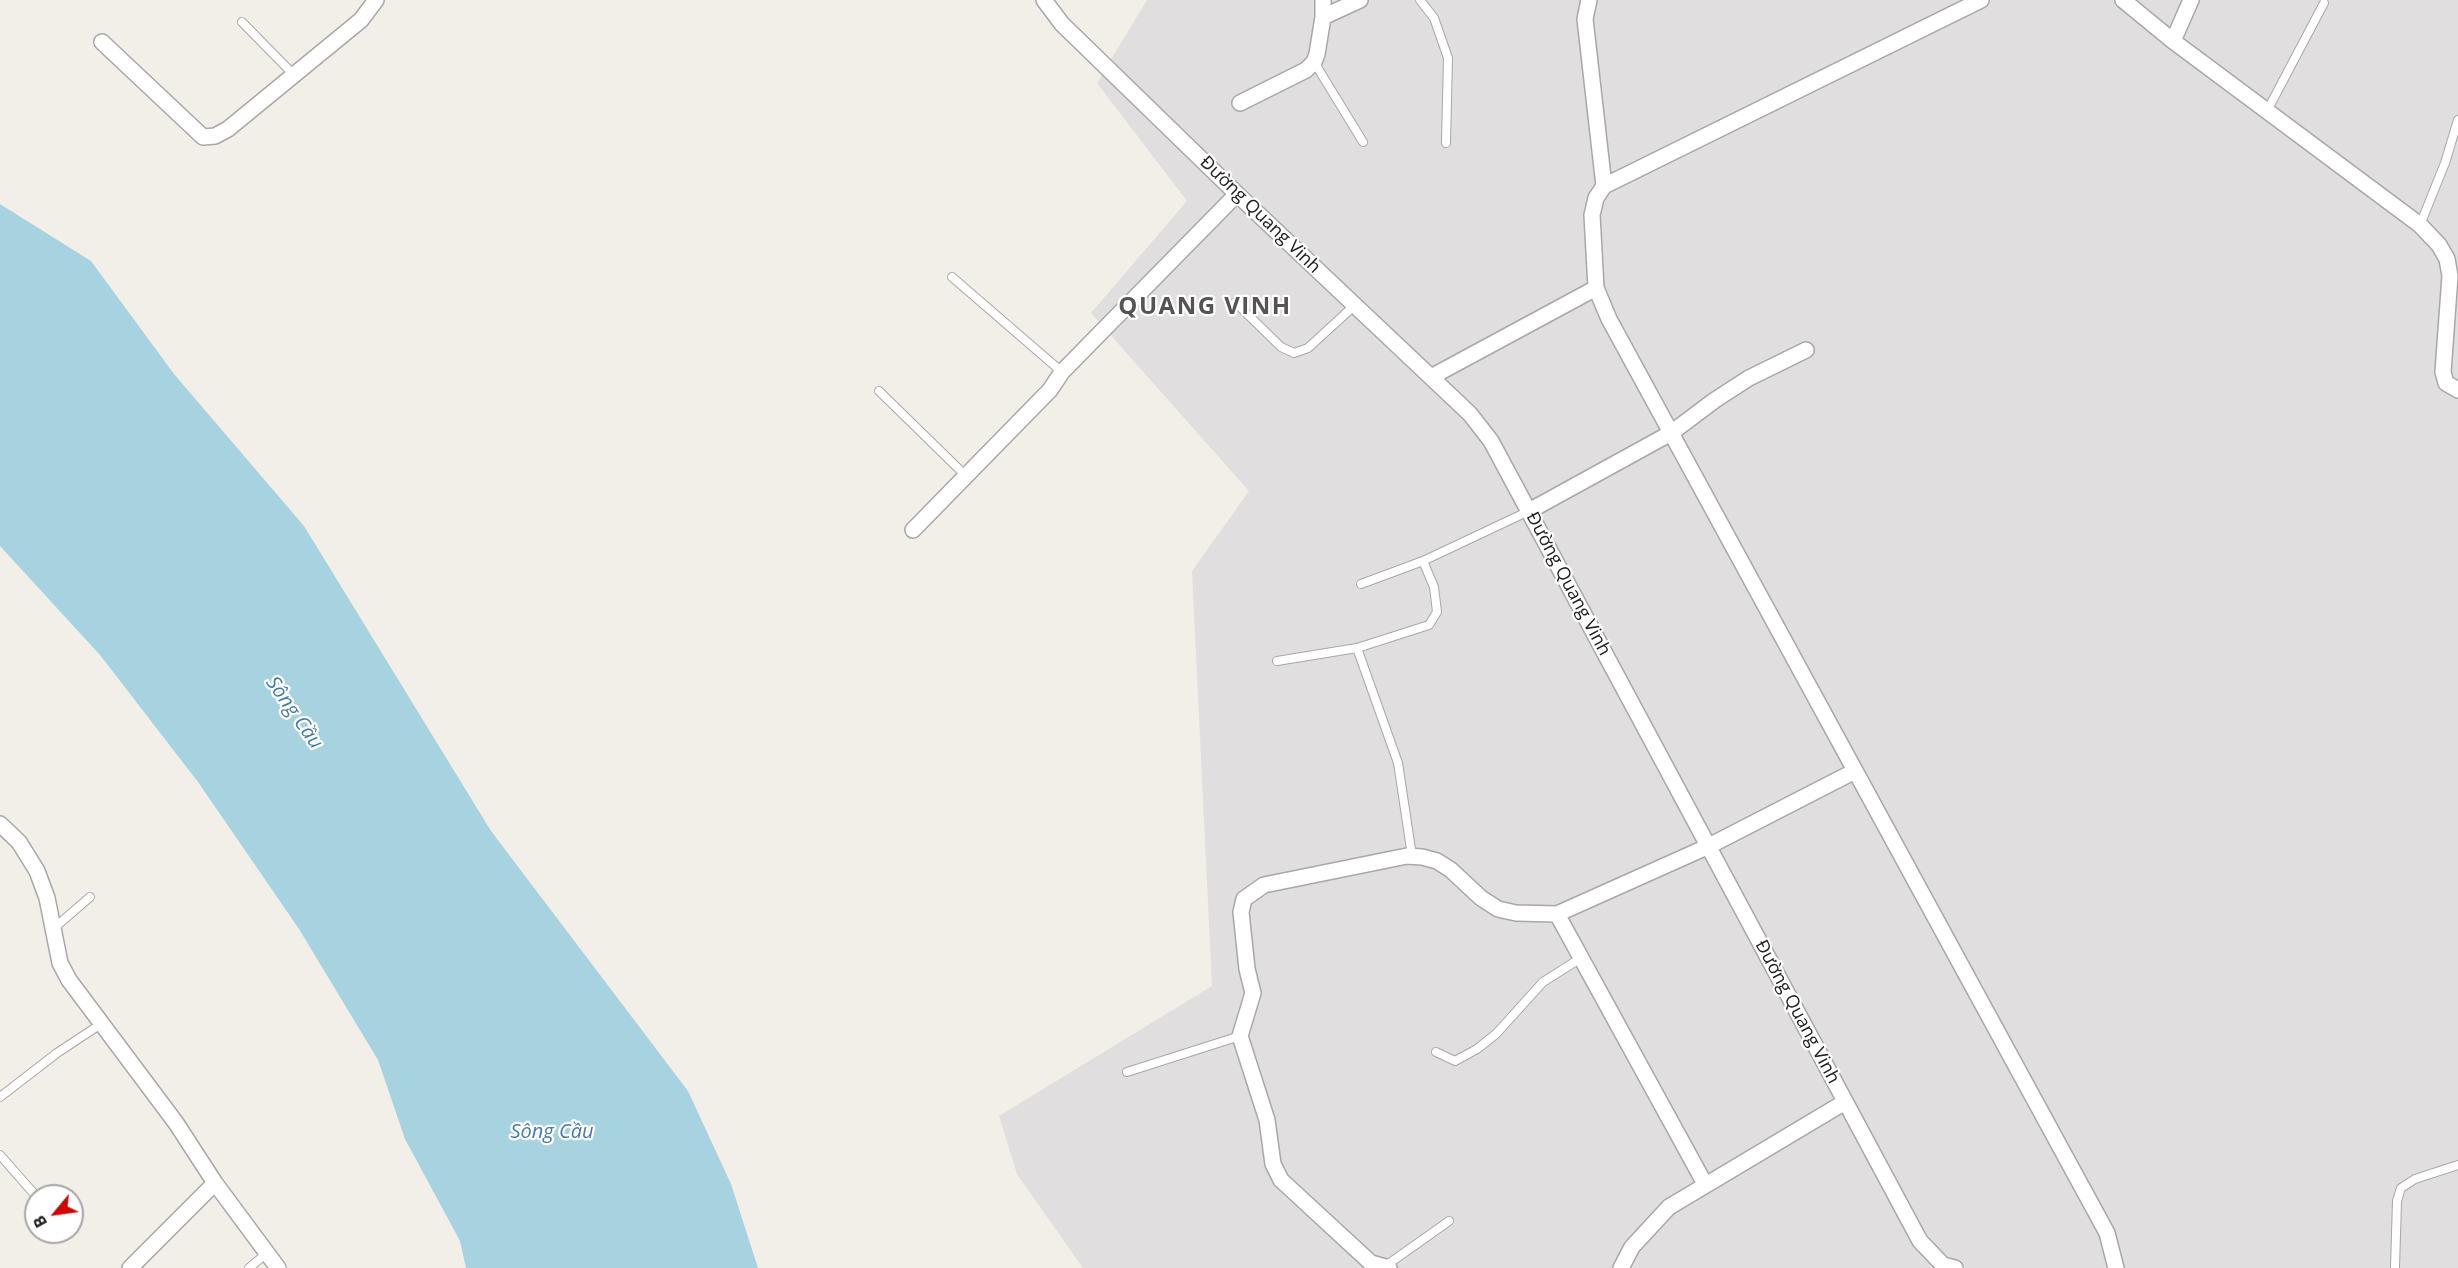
<!DOCTYPE html>
<meta charset="utf-8">
<style>
body{margin:0}
#map{position:relative;width:2458px;height:1268px;overflow:hidden;background:#f2efe8;font-family:"Open Sans",sans-serif}
canvas{display:block}
.north{position:absolute;left:24px;top:1184px;width:60px;height:60px;box-sizing:border-box;background:#fff;border:2px solid #a6a6a6;border-radius:50%;rotate:241deg;font-size:16px;font-weight:700;line-height:24px;text-align:center;color:#212121}
.north::after{content:'';display:block;margin:auto;width:21px;height:27px;background:#d30300;clip-path:polygon(50% 0,100% 100%,50% 72%,0 100%)}
</style>
<div id="map">
<canvas width="2458" height="1268"></canvas>
<div class="north">B</div>
</div>
<script>
const g = document.querySelector('canvas').getContext('2d');
g.lineJoin = 'round';
function fillPath(path, color) {
  g.fillStyle = color;
  g.fill(path, 'evenodd');
}
function poly(rows) {
  const path = new Path2D();
  for (const r of rows) {
    path.moveTo(r[0], r[1]);
    for (let i = 2; i < r.length; i += 2) path.lineTo(r[i], r[i + 1]);
  }
  return path;
}
function strokePath(path, color, width, dash) {
  g.strokeStyle = color;
  g.lineWidth = width;
  g.lineCap = dash ? 'butt' : 'round';
  g.setLineDash(dash || []);
  g.stroke(path);
}
function write(font, color, halo, rows, align = 'center') {
  g.font = font + ' "Open Sans",sans-serif';
  g.lineWidth = 4.5;
  g.setLineDash([]);
  g.textBaseline = 'middle';
  g.strokeStyle = halo;
  g.fillStyle = color;
  for (const [text, x, y, turn = 0] of rows) {
    g.save();
    g.translate(x, y);
    g.rotate((+turn || 0) * Math.PI / 180);
    g.textAlign = isNaN(turn) ? turn : align;
    if (halo) g.strokeText(text, 0, 0);
    g.fillText(text, 0, 0);
    g.restore();
  }
}
const residential = poly([
 [1147,0,2458,0,2458,1268,1083,1268,1017,1174,999,1116,1212,986,1192,571,1249,491,1091,313,1187,201,1097,83]
]);
const water = poly([
 [0,204,91,261,174,374,304,526,491,831,688,1091,731,1184,758,1268,466,1268,460,1241,405,1139,378,1060,299,929,198,782,100,655,0,546]
]);
const service = poly([
 [1420,0,1434,18,1448,58,1446,143],
 [242,22,294,75],
 [1314,62,1363,142],
 [2267,111,2324,3],
 [2420,225,2445,163,2458,120],
 [952,277,1062,372],
 [1235,302,1281,347,1294,353,1308,348,1355,305],
 [879,391,966,476],
 [1361,584,1423,561,1529,511],
 [1357,648,1398,763,1412,856],
 [1277,661,1357,648,1429,625,1437,612,1434,587,1423,561],
 [53,929,90,897],
 [1436,1052,1455,1061,1477,1049,1496,1034,1543,982,1581,958],
 [1127,1072,1240,1036],
 [0,1097,57,1053,101,1024],
 [0,1155,36,1196],
 [1384,1267,1449,1221],
 [249,1268,267,1253],
 [2395,1268,2397,1201,2401,1188,2415,1179,2458,1165]
]);
const minor = poly([
 [1044,0,1062,24,1237,194,1470,414,1491,441,1920,1241,1943,1265,1955,1268],
 [1589,0,1585,19,1604,186],
 [1981,0,1604,186,1596,198,1592,215,1596,288,1609,319,2107,1233,2116,1268],
 [2123,0,2173,41,2420,225,2439,245,2447,259,2450,276,2443,372,2446,383,2458,390],
 [1323,17,1323,0],
 [2173,41,2191,0],
 [102,42,203,137,215,136,228,129,361,20,376,0],
 [1240,103,1306,70,1314,62,1317,54,1323,17,1360,0],
 [1431,377,1596,288],
 [1529,511,1671,433,1715,400,1749,378,1806,350],
 [913,530,1050,390,1062,372,1237,194],
 [0,824,19,842,37,871,47,898,60,963,69,980,176,1123,215,1183,278,1268],
 [1557,914,1705,1184],
 [130,1268,215,1183],
 [1389,1268,1371,1263,1281,1180,1273,1164,1267,1120,1240,1036,1253,993,1247,969,1241,912,1244,899,1264,885,1407,856,1422,857,1437,861,1451,870,1481,898,1498,909,1516,913,1557,914,1709,846,1855,771],
 [1621,1268,1632,1247,1669,1207,1845,1102]
]);
const streetNames = [
 ["Đường Quang Vinh",1260,215,44],
 ["Đường Quang Vinh",1568,584,62],
 ["Đường Quang Vinh",1797,1012,62]
];
const waterNames = [
 ["Sông Cầu",294,713,55],
 ["Sông Cầu",552,1132]
];
const districtNames = [
 ["QUANG VINH",1205,307]
];
fillPath(residential, '#e0dede');
fillPath(water, '#a7d3e1');
strokePath(service, '#a8a8a8', 10);
strokePath(minor, '#a8a8a8', 18);
strokePath(service, '#fff', 8);
strokePath(minor, '#fff', 15);
write('18px', '#212121', '#fff', streetNames);
write('italic 20px', '#4479b0', '#fff', waterNames);
g.letterSpacing = '1.5px';
write('bold 24px', '#545454', '#fff', districtNames);
g.letterSpacing = '0px';
</script>
